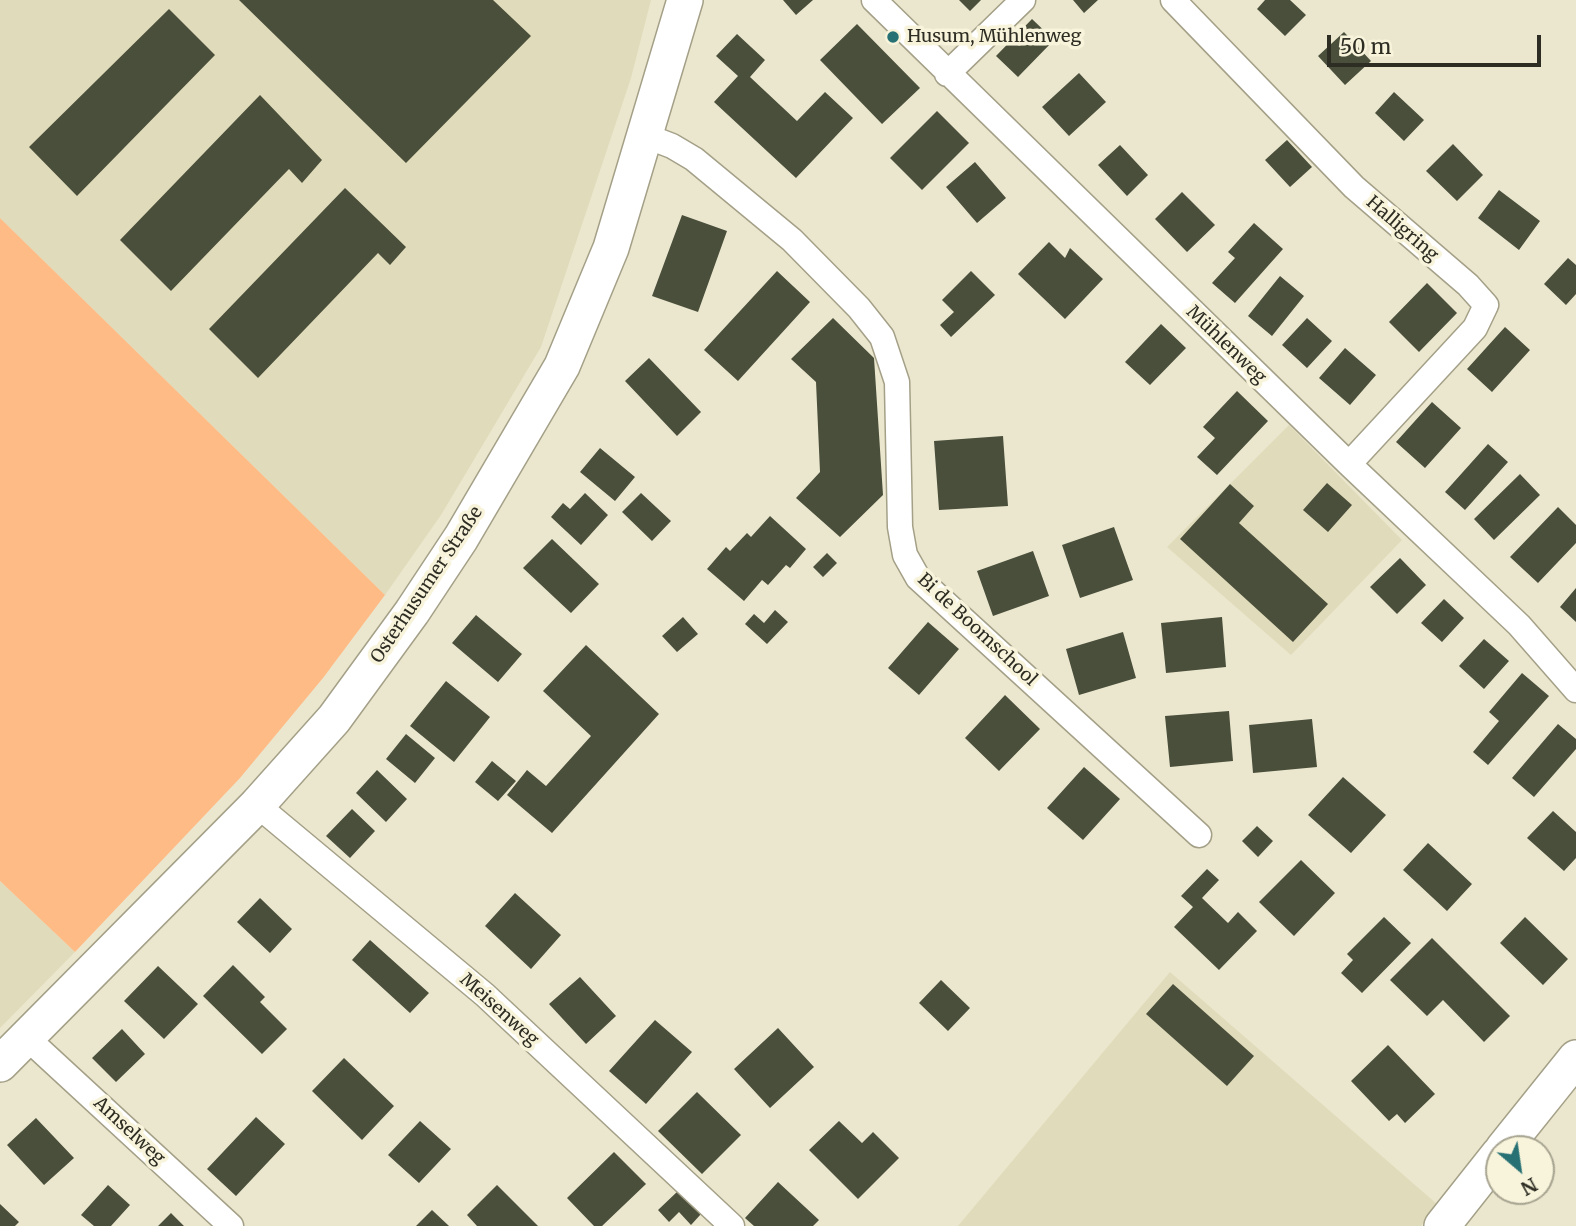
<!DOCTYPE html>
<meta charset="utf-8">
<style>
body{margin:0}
#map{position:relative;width:1576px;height:1226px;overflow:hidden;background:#ebe7ce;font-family:Merriweather,serif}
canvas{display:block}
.north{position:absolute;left:1485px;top:1135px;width:70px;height:70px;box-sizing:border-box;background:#f8f4db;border:2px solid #a7a491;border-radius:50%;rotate:151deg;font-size:19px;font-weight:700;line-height:28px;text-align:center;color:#2e2d23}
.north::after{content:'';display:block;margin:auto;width:24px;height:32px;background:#277174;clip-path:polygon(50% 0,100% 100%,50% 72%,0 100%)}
.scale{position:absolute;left:1327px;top:35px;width:214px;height:32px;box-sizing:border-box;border:4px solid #2e2d23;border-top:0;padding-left:9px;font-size:21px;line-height:24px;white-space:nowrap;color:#2e2d23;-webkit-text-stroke:5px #f8f4db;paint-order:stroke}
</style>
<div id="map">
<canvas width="1576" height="1226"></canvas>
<div class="north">N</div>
<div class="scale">50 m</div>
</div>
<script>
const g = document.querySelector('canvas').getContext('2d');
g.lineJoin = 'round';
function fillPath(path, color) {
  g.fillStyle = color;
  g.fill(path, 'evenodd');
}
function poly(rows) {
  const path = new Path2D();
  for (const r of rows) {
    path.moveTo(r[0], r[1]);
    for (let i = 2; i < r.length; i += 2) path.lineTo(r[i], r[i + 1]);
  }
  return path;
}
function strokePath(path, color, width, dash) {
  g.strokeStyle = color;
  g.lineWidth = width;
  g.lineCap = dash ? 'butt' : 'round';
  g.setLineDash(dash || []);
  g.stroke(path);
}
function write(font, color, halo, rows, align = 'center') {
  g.font = font + ' Merriweather,serif';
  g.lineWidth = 7;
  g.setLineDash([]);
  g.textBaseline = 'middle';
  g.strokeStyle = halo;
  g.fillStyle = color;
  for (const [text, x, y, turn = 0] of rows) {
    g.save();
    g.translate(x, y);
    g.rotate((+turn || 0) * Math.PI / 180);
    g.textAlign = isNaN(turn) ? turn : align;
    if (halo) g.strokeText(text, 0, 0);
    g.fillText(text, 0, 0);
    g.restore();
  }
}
const built = poly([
 [0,0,651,0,631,78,541,347,441,515,385,595,0,218],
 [1289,425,1402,540,1291,655,1167,547],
 [0,881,75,952,0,1028],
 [1170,972,1438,1205,1421,1226,958,1226]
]);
const green = poly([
 [0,218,385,595,323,678,240,778,75,952,0,881]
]);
const building = poly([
 [239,0,493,0,531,36,406,163],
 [783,0,813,0,796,15],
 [959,0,981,0,970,11],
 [1073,0,1098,0,1084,13],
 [1265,0,1290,0,1306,15,1285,36,1257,9],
 [169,9,215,55,77,196,29,147],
 [1032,19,1054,40,1018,77,996,56],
 [857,24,920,88,882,124,820,60],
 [1344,32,1371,61,1345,85,1318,56],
 [737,34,765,60,750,77,797,121,825,92,853,118,796,178,714,102,738,76,716,56],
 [1079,73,1106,102,1069,136,1042,107],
 [1394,92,1424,120,1404,141,1375,113],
 [260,95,322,160,302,183,289,169,171,291,120,240],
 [937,111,969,143,922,190,890,158],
 [1287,140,1312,167,1290,187,1265,160],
 [1453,144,1483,175,1457,201,1426,171],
 [1120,145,1148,175,1127,196,1098,165],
 [975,162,1006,198,977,223,946,187],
 [345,188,406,247,390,265,378,253,258,378,209,329],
 [1499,190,1540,221,1519,250,1478,218],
 [1182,192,1215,225,1187,252,1155,219],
 [682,215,727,231,698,312,652,296],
 [1254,223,1283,249,1235,303,1212,283,1235,258,1228,252],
 [1049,242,1065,258,1070,248,1103,279,1065,319,1018,274],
 [1568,258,1576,265,1576,294,1566,305,1544,284],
 [777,271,810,302,738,381,704,350],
 [971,271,995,295,951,337,940,325,954,312,942,300],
 [1280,276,1304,296,1272,336,1248,316],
 [1427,283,1457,313,1419,352,1389,322],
 [833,318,874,358,883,495,840,537,796,498,820,472,816,382,791,359],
 [1307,318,1332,341,1307,368,1282,345],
 [1161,324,1186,348,1150,385,1125,362],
 [1505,327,1530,350,1492,392,1467,369],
 [1345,348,1376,375,1350,405,1319,378],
 [649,358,701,412,677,436,625,381],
 [1237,391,1268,421,1217,475,1197,457,1215,438,1203,427],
 [1432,402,1461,428,1425,468,1396,442],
 [1003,436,1008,506,939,510,934,441],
 [1488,444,1508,462,1465,510,1445,492],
 [600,448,635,477,615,501,580,472],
 [1520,474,1540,495,1494,540,1474,519],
 [1327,483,1352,505,1328,532,1303,510],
 [1230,484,1254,506,1239,523,1328,604,1293,642,1180,539],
 [585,493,608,515,581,545,551,517,563,503,570,509],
 [641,493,671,521,652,541,622,512],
 [1558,507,1576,525,1576,543,1538,583,1510,557],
 [770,516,806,549,790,568,786,565,768,585,762,580,744,601,707,569,726,547,730,551,747,533,751,537],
 [1114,527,1133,580,1080,598,1062,545],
 [552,539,599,584,571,613,523,568],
 [1033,551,1049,596,993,616,977,571],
 [827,553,837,563,823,577,813,567],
 [1400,558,1426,585,1397,614,1370,587],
 [1576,588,1576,622,1560,607],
 [1444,599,1464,618,1442,642,1421,623],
 [775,610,788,622,767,644,745,624,754,614,764,623],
 [476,615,522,654,498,682,452,643],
 [683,617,698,634,677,652,662,636],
 [1222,617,1226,667,1166,673,1161,623],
 [928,622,959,649,919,695,888,668],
 [1123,632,1136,678,1079,695,1066,649],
 [1484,639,1509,661,1484,689,1459,666],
 [586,645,659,714,552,833,507,795,527,770,546,786,591,736,543,691],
 [1522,673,1549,696,1488,765,1473,752,1499,721,1489,712],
 [446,681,490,717,454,762,410,726],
 [1005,695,1040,729,999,771,965,738],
 [1229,711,1233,761,1170,767,1165,716],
 [1312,719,1317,767,1253,773,1249,725],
 [1558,724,1576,739,1576,749,1534,797,1512,778],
 [406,734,435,758,415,783,386,759],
 [492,761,516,781,498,801,475,782],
 [1084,767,1120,799,1083,840,1047,808],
 [377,770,407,799,386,822,356,793],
 [1343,777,1386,815,1351,853,1308,815],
 [352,809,375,831,350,858,326,836],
 [1553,811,1576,832,1576,858,1564,871,1527,838],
 [1257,826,1273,841,1258,857,1242,841],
 [1428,843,1472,884,1447,911,1403,870],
 [1301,860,1335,893,1294,936,1259,902],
 [1207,869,1219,880,1202,898,1228,923,1238,912,1257,931,1219,970,1174,927,1193,907,1181,896],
 [515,893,561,935,531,969,485,926],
 [260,898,292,929,270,953,237,922],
 [1384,917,1411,943,1362,993,1341,973,1353,960,1347,954],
 [1525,917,1568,959,1543,985,1500,943],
 [1432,938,1510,1016,1484,1042,1443,1000,1427,1016,1390,980],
 [370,940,429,993,410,1013,352,960],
 [233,965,265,997,260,1002,287,1029,262,1054,203,996],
 [158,966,198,1004,164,1039,124,1001],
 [580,977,616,1016,586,1044,549,1004],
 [941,980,970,1008,948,1031,919,1003],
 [1173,984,1254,1056,1227,1086,1146,1014],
 [655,1020,692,1052,646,1104,609,1071],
 [778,1028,814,1067,770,1108,734,1069],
 [122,1029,145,1054,116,1082,92,1058],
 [1388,1045,1435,1094,1405,1123,1397,1114,1389,1121,1351,1081],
 [344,1058,394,1106,362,1140,312,1091],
 [697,1092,741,1135,702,1174,658,1131],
 [256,1117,285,1144,236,1196,207,1169],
 [36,1118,74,1158,44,1185,7,1145],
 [420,1121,451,1149,419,1183,388,1155],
 [839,1121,862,1143,873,1132,899,1158,858,1199,809,1150],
 [614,1152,646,1184,602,1226,594,1226,567,1198],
 [778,1182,819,1220,813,1226,754,1226,745,1218],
 [108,1185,130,1205,111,1226,94,1226,81,1215],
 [497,1185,538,1226,477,1226,467,1215],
 [678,1191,701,1214,691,1225,679,1212,669,1222,658,1210],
 [0,1204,19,1222,15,1226,0,1226],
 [432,1210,449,1226,416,1226],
 [171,1213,184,1226,158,1226]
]);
const street = poly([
 [874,0,1349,464,1519,625,1576,690],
 [1173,0,1354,187,1468,285,1486,305,1475,328,1349,464],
 [947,74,1023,0],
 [646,136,672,146,694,159,792,240,859,308,882,337,897,382,900,527,905,555,918,578,1199,835],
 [257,805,485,995,732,1226],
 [26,1037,231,1226]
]);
const secondary = poly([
 [0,1064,257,805,334,719,412,612,461,538,562,366,611,248,685,0],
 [1503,1149,1576,1058],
 [1442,1226,1499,1154]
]);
const markers = [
 [893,37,7,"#277174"]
];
const poiNames = [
 ["Husum, Mühlenweg",907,37]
];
const streetNames = [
 ["Halligring",1402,229,41],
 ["Mühlenweg",1226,345,44],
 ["Osterhusumer Straße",427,585,-56],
 ["Bi de Boomschool",977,630,43],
 ["Meisenweg",499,1010,42],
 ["Amselweg",129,1131,43]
];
fillPath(built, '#e0dbba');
fillPath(green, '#febb86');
fillPath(building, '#4a4f3b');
strokePath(street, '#a4a088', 27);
strokePath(secondary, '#a4a088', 38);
strokePath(street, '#fff', 24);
strokePath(secondary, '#fff', 35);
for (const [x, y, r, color] of markers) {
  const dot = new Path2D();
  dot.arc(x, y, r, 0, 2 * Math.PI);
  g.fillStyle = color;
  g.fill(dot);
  strokePath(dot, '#f8f4db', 2.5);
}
write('18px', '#2e2d23', '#f8f4db', poiNames, 'left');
write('18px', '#2e2d23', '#f8f4db', streetNames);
</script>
